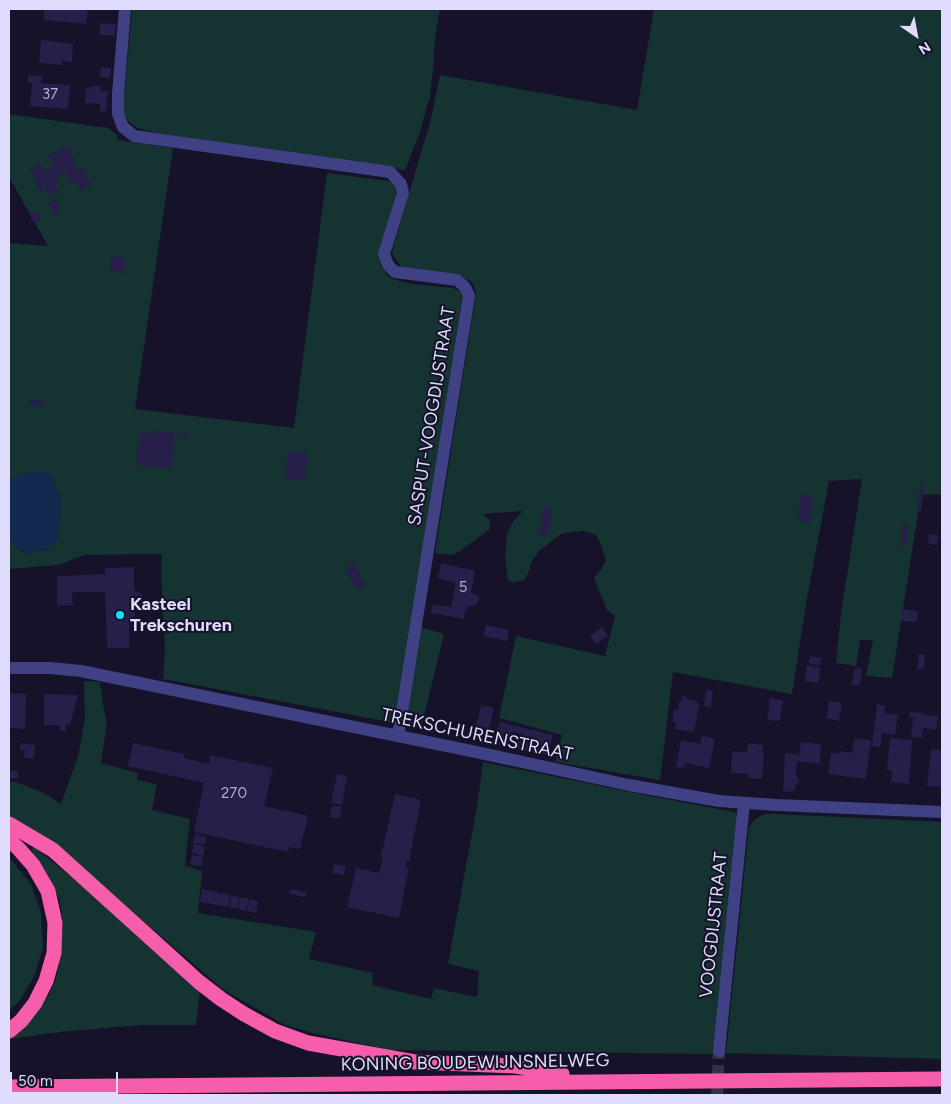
<!DOCTYPE html>
<style>
body{margin:0}
#map{position:relative;width:951px;height:1104px;overflow:hidden;background:#151229;font-family:Figtree,sans-serif}
canvas{display:block}
.frame{position:absolute;inset:0;border:10px solid #dfdcfd;pointer-events:none}
.north{position:absolute;left:891px;top:10px;width:50px;height:50px;-webkit-text-stroke:4px #151229;paint-order:stroke;rotate:147deg;font-size:14px;font-weight:700;line-height:20px;text-align:center;color:#dfdcfd}
.north::after{content:'';display:block;margin:auto;width:18px;height:22px;background:#dfdcfd;clip-path:polygon(50% 0,100% 100%,50% 72%,0 100%)}
.scale{position:absolute;left:10px;top:1072px;width:108px;height:22px;box-sizing:border-box;border:2px solid #dfdcfd;border-top:0;padding-left:6px;font-size:15px;line-height:18px;white-space:nowrap;color:#dfdcfd;-webkit-text-stroke:4px #151229;paint-order:stroke}
</style>
<div id="map">
<canvas width="951" height="1104"></canvas>
<div class="frame"></div>
<div class="north">N</div>
<div class="scale">50 m</div>
</div>
<script>
const g = document.querySelector('canvas').getContext('2d');
g.lineJoin = 'round';
function fillPath(path, color) {
  g.fillStyle = color;
  g.fill(path, 'evenodd');
}
function poly(rows) {
  const path = new Path2D();
  for (const r of rows) {
    path.moveTo(r[0], r[1]);
    for (let i = 2; i < r.length; i += 2) path.lineTo(r[i], r[i + 1]);
  }
  return path;
}
function strokePath(path, color, width, dash) {
  g.strokeStyle = color;
  g.lineWidth = width;
  g.lineCap = dash ? 'butt' : 'round';
  g.setLineDash(dash || []);
  g.stroke(path);
}
function write(font, color, halo, rows, align = 'center') {
  g.font = font + ' Figtree,sans-serif';
  g.lineWidth = 4;
  g.setLineDash([]);
  g.textBaseline = 'middle';
  g.strokeStyle = halo;
  g.fillStyle = color;
  for (const [text, x, y, turn = 0] of rows) {
    g.save();
    g.translate(x, y);
    g.rotate((+turn || 0) * Math.PI / 180);
    g.textAlign = isNaN(turn) ? turn : align;
    if (halo) g.strokeText(text, 0, 0);
    g.fillText(text, 0, 0);
    g.restore();
  }
}
const green = poly([
 [132,9,440,9,435,38,433,70,430,96,420,132,405,170,152,132,137,128,129,122,124,114,124,98],
 [654,9,942,9,942,494,921,495,892,678,866,676,873,640,860,640,856,666,836,663,841,613,862,479,829,481,806,604,792,694,673,672,660,780,555,762,562,735,499,718,516,636,605,656,615,616,607,610,594,578,601,570,606,560,600,542,596,535,584,531,569,532,561,534,539,551,532,561,529,571,525,579,513,583,508,580,505,557,507,535,512,523,523,511,483,514,490,521,490,529,460,551,453,555,435,553,476,293,474,286,471,281,459,276,401,267,394,257,392,251,431,119,440,75,637,110],
 [9,114,108,128,117,135,118,140,173,148,135,409,294,428,327,173,388,181,393,183,397,188,396,196,379,257,381,266,388,276,392,279,413,284,453,288,459,291,463,296,414,625,444,634,421,728,163,679,165,649,161,570,162,554,84,555,59,565,9,569,9,540,21,551,28,553,46,550,57,540,60,515,61,497,49,472,30,473,13,477,9,481,9,243,48,246,9,177],
 [84,681,100,682,103,705,107,723,101,763,138,773,137,780,157,784,152,810,190,819,185,866,202,871,198,913,316,932,309,959,373,973,372,985,431,999,434,988,477,997,479,971,448,964,477,806,483,762,645,795,735,812,738,819,715,1054,389,1050,313,1033,285,1025,224,990,46,838,9,816,9,781,21,784,46,794,61,804,78,756,85,719],
 [764,814,777,814,942,822,942,1059,726,1053,749,827,754,820],
 [34,847,91,893,200,991,196,1025,142,1025,104,1028,60,1032,11,1039,32,1018,49,995,56,979,60,959,63,923,60,901,48,876,31,850],
 [9,857,31,884,41,912,43,948,35,974,21,999,9,1011]
]);
const water = poly([
 [49,472,61,497,60,515,57,540,46,550,28,553,22,551,9,540,9,481,13,477,30,473]
]);
const building = poly([
 [44,9,88,9,86,24,44,20],
 [100,23,116,24,115,36,99,35],
 [41,40,73,44,72,62,62,61,62,65,39,63],
 [101,67,111,68,110,78,100,77],
 [28,75,42,76,41,83,70,85,68,109,30,106,32,83,28,83],
 [90,86,101,86,100,91,108,91,106,112,99,111,100,104,85,103,86,89,90,89],
 [68,146,76,162,74,163,77,170,83,167,92,185,81,191,77,182,72,185,66,173,58,177,59,179,57,180,59,182,55,184,60,193,56,195,55,192,48,195,45,188,40,191,30,168,40,163,44,171,53,167,48,155],
 [56,199,60,212,53,215,48,203],
 [32,212,40,213,39,222,31,221],
 [112,256,126,258,124,273,110,271],
 [31,399,43,401,43,406,30,404],
 [156,431,183,434,183,431,189,432,188,438,175,436,171,469,136,465,140,432,155,434],
 [288,451,308,453,305,480,285,478],
 [920,485,924,485,921,511,917,510],
 [801,495,813,497,809,523,797,521],
 [544,508,553,510,547,537,538,534],
 [903,524,909,525,906,546,900,546],
 [929,534,938,535,937,545,928,544],
 [354,563,366,585,357,590,345,568],
 [441,563,475,571,471,593,475,594,478,596,479,599,477,604,474,606,468,606,467,612,465,611,464,619,431,613,433,604,451,607,456,583,438,578],
 [134,567,134,589,136,592,139,592,141,594,143,595,143,602,140,603,140,605,137,605,135,607,135,621,129,621,129,648,107,648,105,592,72,592,73,605,57,606,57,576,105,574,105,568],
 [902,609,918,611,917,621,914,622,901,621],
 [486,625,509,630,507,641,484,636],
 [602,627,608,635,596,644,590,636],
 [919,654,925,655,924,669,917,669],
 [810,656,822,658,820,666,809,663],
 [807,665,821,668,818,683,805,681],
 [855,668,862,669,860,685,852,685],
 [706,690,713,691,711,707,704,706],
 [9,693,26,694,25,729,9,728],
 [44,694,78,695,70,725,66,725,66,731,60,731,60,725,44,725],
 [682,696,687,697,686,699,697,701,697,704,699,704,694,732,675,729,676,722,672,721,674,709,678,710,679,701,681,702],
 [770,698,783,700,780,721,767,720],
 [829,701,842,703,839,721,826,718],
 [877,704,885,706,885,713,898,715,895,735,882,733,880,747,872,746],
 [481,705,494,708,489,729,476,726],
 [910,712,924,713,924,715,938,716,936,730,923,728,922,738,911,737,913,717,909,717],
 [500,722,553,735,548,755,516,749,517,742,521,742,522,734,512,732,508,747,492,743,496,729,498,729],
 [702,736,715,739,709,768,685,763,684,768,676,767,681,740,700,744],
 [854,738,871,740,866,779,828,774,831,753,838,754,840,751,852,753],
 [890,738,912,740,909,784,891,782,892,771,887,770],
 [801,742,821,744,820,764,797,761,796,777,799,778,798,784,796,784,795,791,787,792,783,791,785,753,799,755],
 [20,743,35,745,34,758,24,758,25,750,20,750],
 [133,743,184,754,184,758,209,764,210,755,273,768,264,806,308,816,300,849,289,847,288,852,194,832,204,783,128,766],
 [748,743,763,745,763,752,764,752,762,779,748,778,749,774,731,773,732,751,747,752],
 [931,749,942,750,942,787,927,786],
 [9,771,18,771,18,779,9,778],
 [337,774,347,776,342,805,331,803],
 [395,794,421,800,409,862,407,861,405,867,409,868,399,918,347,907,356,868,379,873,383,857,381,856],
 [332,806,342,807,339,819,330,817],
 [195,834,207,837,205,845,193,843],
 [194,844,205,847,203,856,192,853],
 [192,855,203,857,201,867,190,864],
 [334,864,346,866,344,875,332,873],
 [202,889,220,893,220,899,221,893,230,894,228,907,200,902],
 [291,889,306,892,306,895,304,897,290,894,289,891],
 [231,896,239,897,237,909,229,907],
 [240,897,249,899,246,911,238,909],
 [250,899,258,901,256,913,247,911]
]);
const minorTunnel = poly([
 [717,1095,719,1051]
]);
const minor = poly([
 [125,9,118,94,118,114,123,127,134,136,390,172,401,184,403,193,384,254,388,265,395,272,457,280,465,287,469,296,398,736],
 [9,668,50,668,81,671,476,752,629,785,719,801,777,805,942,812],
 [719,1051,744,803]
]);
const motorway = poly([
 [9,824,53,850,199,982,221,999,244,1014,275,1031,308,1043,415,1062,516,1066,562,1074],
 [9,840,18,848,33,865,48,891,55,923,54,953,46,981,35,1003,21,1021,9,1031],
 [9,1087,942,1079]
]);
const markers = [
 [120,615,5,"#13e2f2"]
];
const numberNames = [
 ["37",50,95],
 ["5",463,588],
 ["270",234,794]
];
const streetNames = [
 ["SASPUT-VOOGDIJSTRAAT",432,416,-81],
 ["TREKSCHURENSTRAAT",477,735,12],
 ["VOOGDIJSTRAAT",714,925,-84],
 ["KONING BOUDEWIJNSNELWEG",475,1063,-1]
];
const poiNames = [
 ["Kasteel",130,605],
 ["Trekschuren",130,626]
];
fillPath(green, '#153331');
fillPath(water, '#122a4d');
fillPath(building, '#261f49');
strokePath(minorTunnel, '#333049', 12, [12, 6]);
strokePath(minor, '#404085', 12);
strokePath(motorway, '#f65dab', 15);
for (const [x, y, r, color] of markers) {
  const dot = new Path2D();
  dot.arc(x, y, r, 0, 2 * Math.PI);
  g.fillStyle = color;
  g.fill(dot);
  strokePath(dot, '#151229', 2);
}
write('15px', '#b1add0', null, numberNames);
write('18px', '#dfdcfd', '#151229', streetNames);
write('bold 18px', '#dfdcfd', '#151229', poiNames, 'left');
</script>
